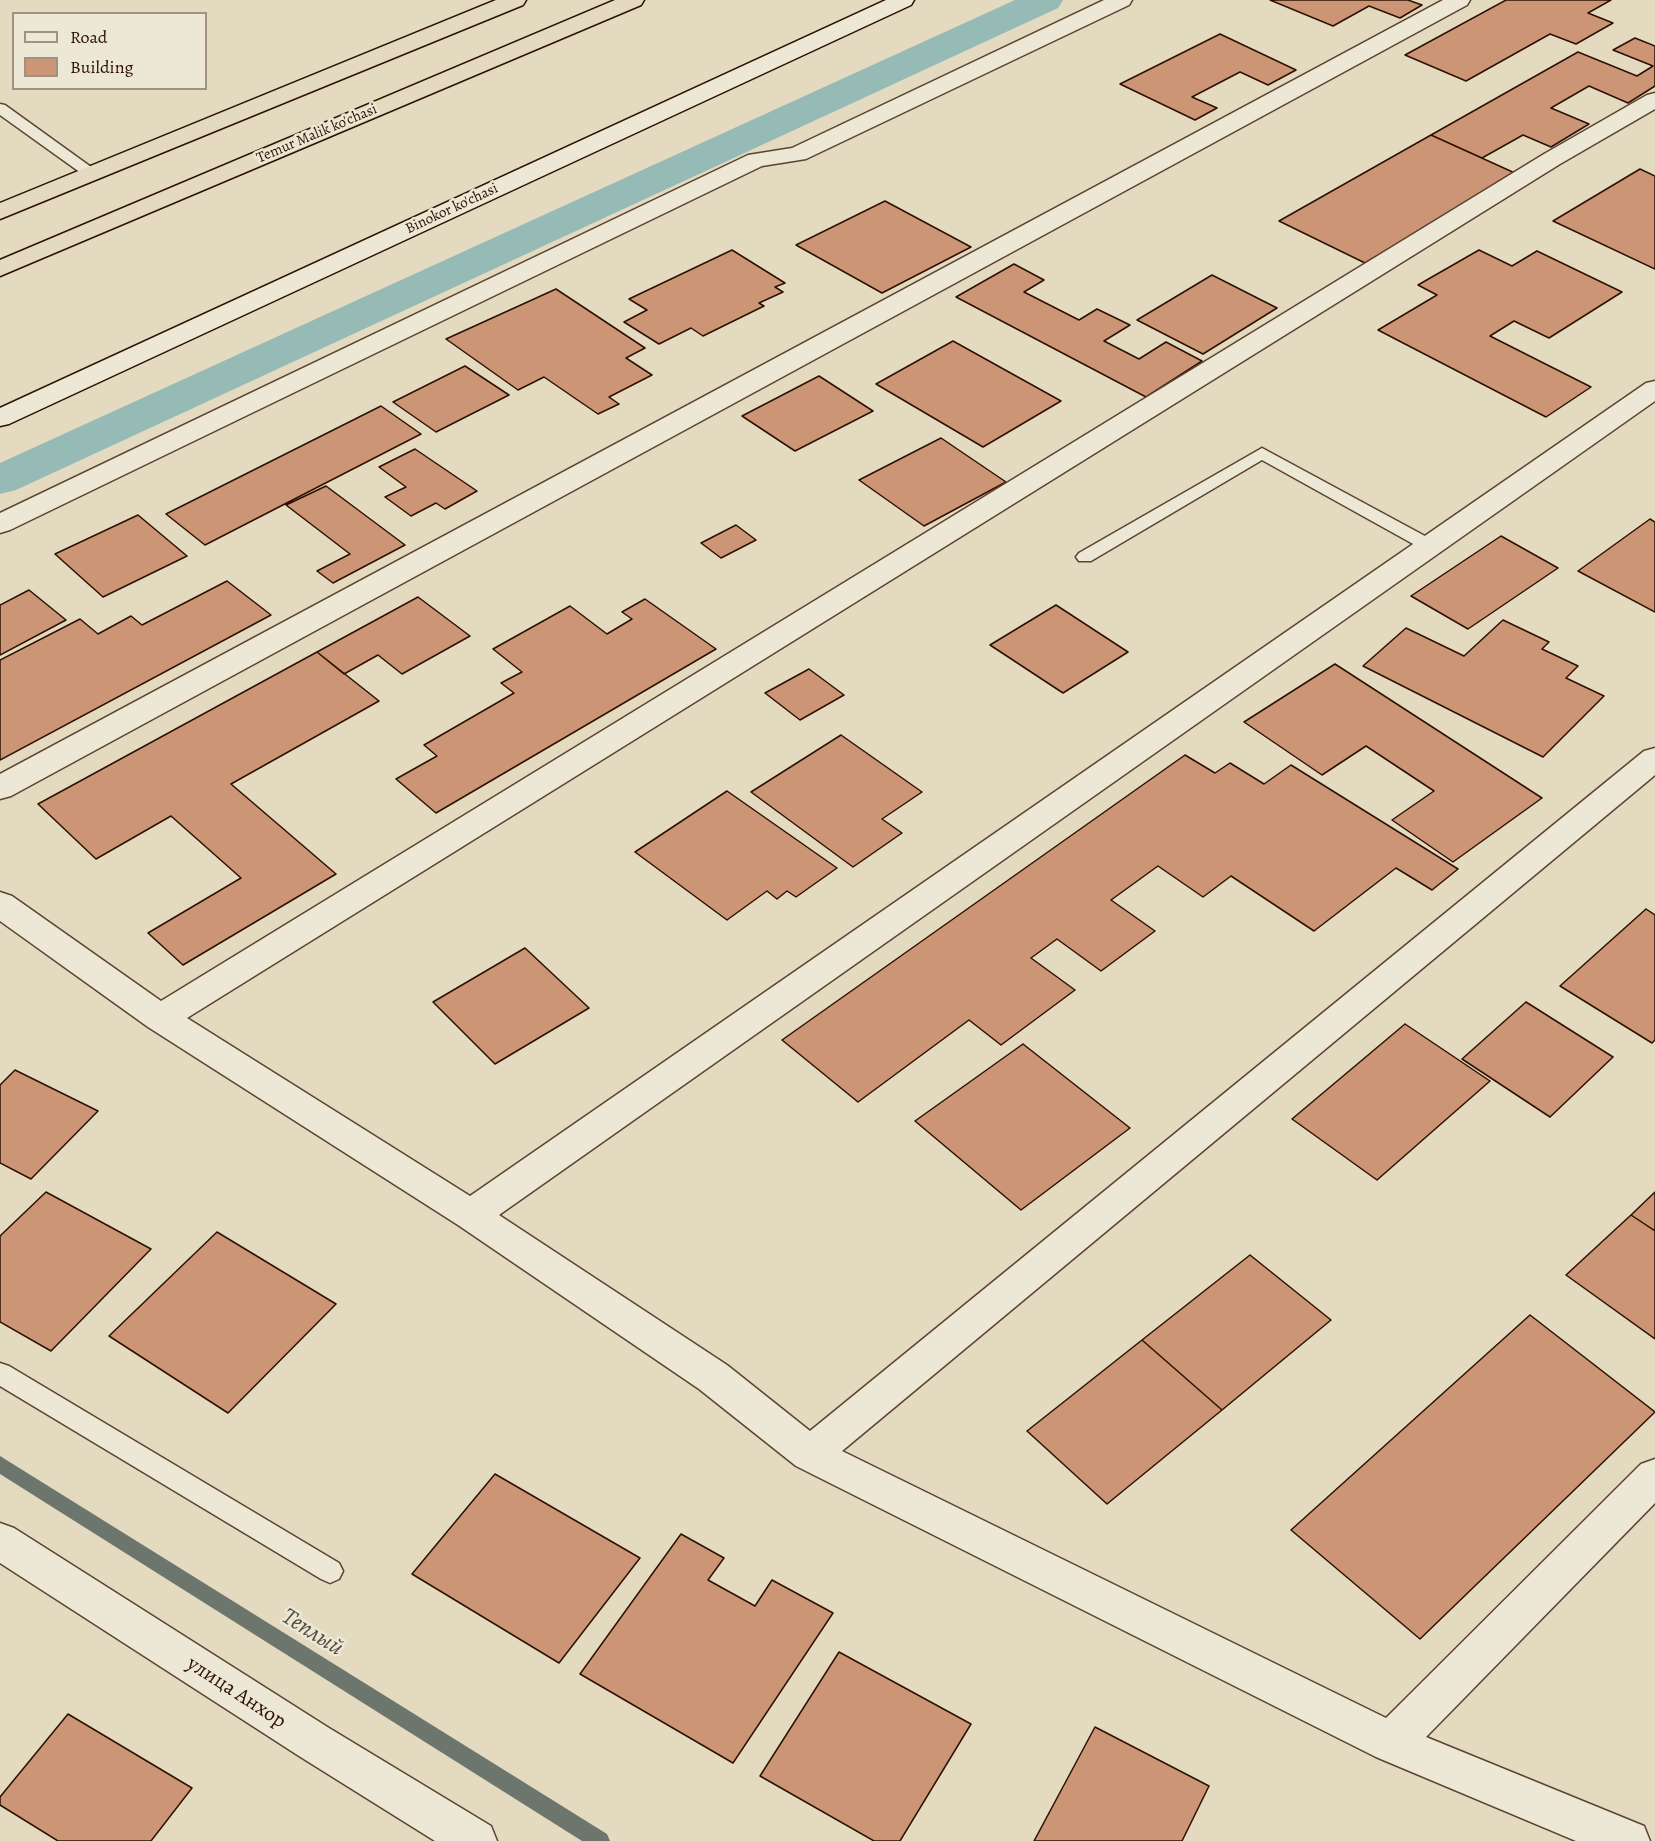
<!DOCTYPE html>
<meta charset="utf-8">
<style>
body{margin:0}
#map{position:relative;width:1655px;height:1841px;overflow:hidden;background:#e4dac0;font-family:Alegreya,serif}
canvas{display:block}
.legend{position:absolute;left:12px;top:12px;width:195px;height:78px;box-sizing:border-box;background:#ede7d6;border:2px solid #a09180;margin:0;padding:8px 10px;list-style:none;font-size:18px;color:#2d1100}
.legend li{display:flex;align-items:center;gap:12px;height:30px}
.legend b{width:30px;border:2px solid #a09180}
</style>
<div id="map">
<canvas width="1655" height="1841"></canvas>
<ul class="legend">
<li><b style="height:8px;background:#ede7d6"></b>Road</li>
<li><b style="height:16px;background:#cc9676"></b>Building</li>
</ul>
</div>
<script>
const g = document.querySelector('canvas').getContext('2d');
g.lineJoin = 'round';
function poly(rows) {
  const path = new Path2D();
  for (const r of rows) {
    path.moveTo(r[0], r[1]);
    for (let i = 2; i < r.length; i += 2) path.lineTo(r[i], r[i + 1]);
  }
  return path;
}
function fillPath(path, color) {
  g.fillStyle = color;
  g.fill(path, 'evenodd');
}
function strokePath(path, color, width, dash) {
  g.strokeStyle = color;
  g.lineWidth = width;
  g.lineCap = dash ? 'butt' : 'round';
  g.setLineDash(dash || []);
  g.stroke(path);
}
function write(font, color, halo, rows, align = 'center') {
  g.font = font + ' Alegreya,serif';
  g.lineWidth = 5;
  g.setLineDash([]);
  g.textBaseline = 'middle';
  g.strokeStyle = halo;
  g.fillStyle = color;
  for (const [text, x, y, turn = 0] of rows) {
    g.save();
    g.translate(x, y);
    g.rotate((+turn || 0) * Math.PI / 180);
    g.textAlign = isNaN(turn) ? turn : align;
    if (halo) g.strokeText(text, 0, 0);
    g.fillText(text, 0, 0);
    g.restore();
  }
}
const stream = poly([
 [0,1456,607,1834,610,1841,582,1841,0,1474,0,1456]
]);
const canal = poly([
 [1015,0,1063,0,1058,8,16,490,0,494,0,463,1015,0]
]);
const building = poly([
 [1270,0,1408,0,1422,5,1400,18,1369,6,1333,26,1270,0],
 [1506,0,1611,0,1588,13,1613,23,1576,44,1550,34,1466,81,1405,55,1506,0],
 [1220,34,1296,70,1268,85,1240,72,1192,97,1217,108,1195,120,1120,84,1220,34],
 [1635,38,1655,46,1655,86,1628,103,1589,86,1551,108,1589,124,1551,147,1523,135,1482,158,1431,135,1578,52,1637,76,1653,66,1613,50,1635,38],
 [1431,135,1517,174,1365,263,1279,221,1431,135],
 [1640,169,1655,176,1655,269,1553,221,1640,169],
 [885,201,971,247,882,293,796,245,885,201],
 [732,250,785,283,775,287,783,292,759,303,764,306,703,336,691,328,659,344,624,322,647,310,629,299,732,250],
 [1479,250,1512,266,1537,251,1622,292,1549,338,1514,321,1490,336,1591,387,1546,417,1378,330,1437,295,1418,285,1479,250],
 [1014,264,1044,280,1024,292,1079,320,1097,309,1130,325,1104,341,1139,359,1166,342,1202,361,1146,397,956,297,1014,264],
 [1212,275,1277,308,1203,354,1137,320,1212,275],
 [556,289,645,348,626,358,652,375,609,397,619,404,598,414,544,377,518,390,446,339,556,289],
 [953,341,1061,401,983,447,876,384,953,341],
 [465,366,509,395,436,432,393,402,465,366],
 [819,376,873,411,795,451,742,416,819,376],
 [381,406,421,434,205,545,166,514,381,406],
 [941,438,1006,482,924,526,859,480,941,438],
 [415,449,477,491,445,509,436,503,411,516,385,497,406,487,379,467,415,449],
 [326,486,405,545,333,583,317,571,350,554,286,505,326,486],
 [138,515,187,556,103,597,55,554,138,515],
 [1650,519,1655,522,1655,612,1578,571,1650,519],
 [736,525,756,540,721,558,701,543,736,525],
 [1501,536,1558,568,1468,629,1411,596,1501,536],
 [227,581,271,615,0,760,0,660,80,619,98,634,131,616,142,625,227,581],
 [29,590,66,620,0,655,0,605,29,590],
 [418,597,470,636,402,674,378,655,344,674,317,652,418,597],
 [645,599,716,649,436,813,396,779,437,756,424,745,514,693,501,683,522,672,493,649,570,606,607,634,632,619,622,612,645,599],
 [1056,605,1128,652,1063,693,990,645,1056,605],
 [1503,620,1549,642,1542,649,1578,666,1566,678,1604,696,1543,757,1363,666,1406,628,1464,656,1503,620],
 [317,652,379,701,231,784,336,874,183,965,148,933,241,878,171,816,96,859,38,804,317,652],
 [1335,664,1542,798,1453,862,1392,820,1434,791,1366,746,1322,775,1244,722,1335,664],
 [809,669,844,695,800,720,765,693,809,669],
 [841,735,922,792,882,819,902,833,853,867,751,792,841,735],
 [1185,755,1215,773,1230,763,1264,784,1291,765,1458,869,1432,890,1396,868,1314,931,1231,876,1203,897,1158,866,1111,900,1155,931,1101,971,1057,939,1031,958,1075,990,1001,1045,969,1020,858,1102,782,1040,1185,755],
 [727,791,837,868,796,897,787,891,777,899,767,891,727,920,635,852,727,791],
 [1646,909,1655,915,1655,1040,1652,1043,1560,986,1646,909],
 [525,948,589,1008,495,1064,433,1002,525,948],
 [1526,1002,1613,1057,1550,1117,1462,1059,1526,1002],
 [1405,1024,1490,1081,1377,1180,1292,1119,1405,1024],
 [1023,1044,1130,1128,1021,1210,915,1121,1023,1044],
 [15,1070,98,1111,31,1179,0,1163,0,1085,15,1070],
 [46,1192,151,1249,51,1351,0,1322,0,1236,46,1192],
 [1655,1192,1655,1231,1631,1215,1655,1192],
 [1631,1215,1655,1231,1655,1339,1566,1275,1631,1215],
 [217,1232,336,1304,228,1413,109,1336,217,1232],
 [1250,1255,1331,1320,1222,1410,1142,1340,1250,1255],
 [1530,1315,1655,1412,1420,1639,1291,1530,1530,1315],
 [1142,1340,1222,1410,1107,1504,1027,1431,1142,1340],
 [495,1474,640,1558,559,1663,412,1574,495,1474],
 [681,1534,724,1558,708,1580,755,1606,772,1580,833,1613,733,1763,580,1674,681,1534],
 [839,1652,971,1724,900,1841,874,1841,760,1776,839,1652],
 [68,1714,192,1788,151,1841,58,1841,0,1805,0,1797,68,1714],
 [1095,1727,1209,1786,1182,1841,1034,1841,1095,1727]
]);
const lane = poly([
 [0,104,5,105,98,172,101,175,98,178,88,178,0,115,0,104],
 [1262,448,1436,542,1439,546,1436,550,1424,550,1262,460,1091,561,1079,561,1076,557,1079,553,1262,448],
 [0,1363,9,1366,339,1563,343,1571,339,1579,330,1583,321,1579,0,1386,0,1363]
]);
const street = poly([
 [1104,0,1132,0,1129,5,806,159,762,166,10,530,0,533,0,513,748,155,792,148,1104,0],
 [1443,0,1470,0,1467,5,11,796,0,799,0,774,1443,0],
 [1655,93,1655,109,1560,164,187,1018,470,1196,1646,383,1655,381,1655,401,499,1215,727,1365,810,1431,1644,751,1655,748,1655,775,842,1451,1386,1718,1641,1464,1655,1459,1655,1503,1426,1737,1644,1826,1650,1841,1576,1841,1376,1757,796,1466,699,1389,458,1225,148,1027,0,921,0,892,12,896,161,1001,1544,154,1647,95,1655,93],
 [0,1523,14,1528,329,1728,491,1826,497,1841,435,1841,299,1756,0,1563,0,1523]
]);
const secondary = poly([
 [886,0,914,0,911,5,9,424,0,426,0,408,886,0]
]);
const highway = poly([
 [496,0,526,0,523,5,0,219,0,203,496,0],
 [615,0,644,0,641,5,0,276,0,260,615,0]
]);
const farStreetnames = [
 ["Temur Malik ko'chasi",317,134,-23],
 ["Binokor ko'chasi",452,209,-25]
];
const nearStreetnames = [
 ["улица Анхор",236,1693,33]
];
const nearWaternames = [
 ["Теплый",312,1633,32]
];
fillPath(stream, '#6c766d');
fillPath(canal, '#96bab6');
fillPath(building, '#cc9676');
strokePath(building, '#2d1100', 1.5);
strokePath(lane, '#5b4330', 3);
strokePath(street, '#5b4330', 3);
strokePath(secondary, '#2d1100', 3);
strokePath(highway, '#2d1100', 3);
fillPath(lane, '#ede7d6');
fillPath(street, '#ede7d6');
fillPath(secondary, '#ede7d6');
fillPath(highway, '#e4dac0');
write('15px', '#2d1100', '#ede7d6', farStreetnames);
write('21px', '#2d1100', '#ede7d6', nearStreetnames);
write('italic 24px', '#524c40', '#ede7d6', nearWaternames);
</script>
